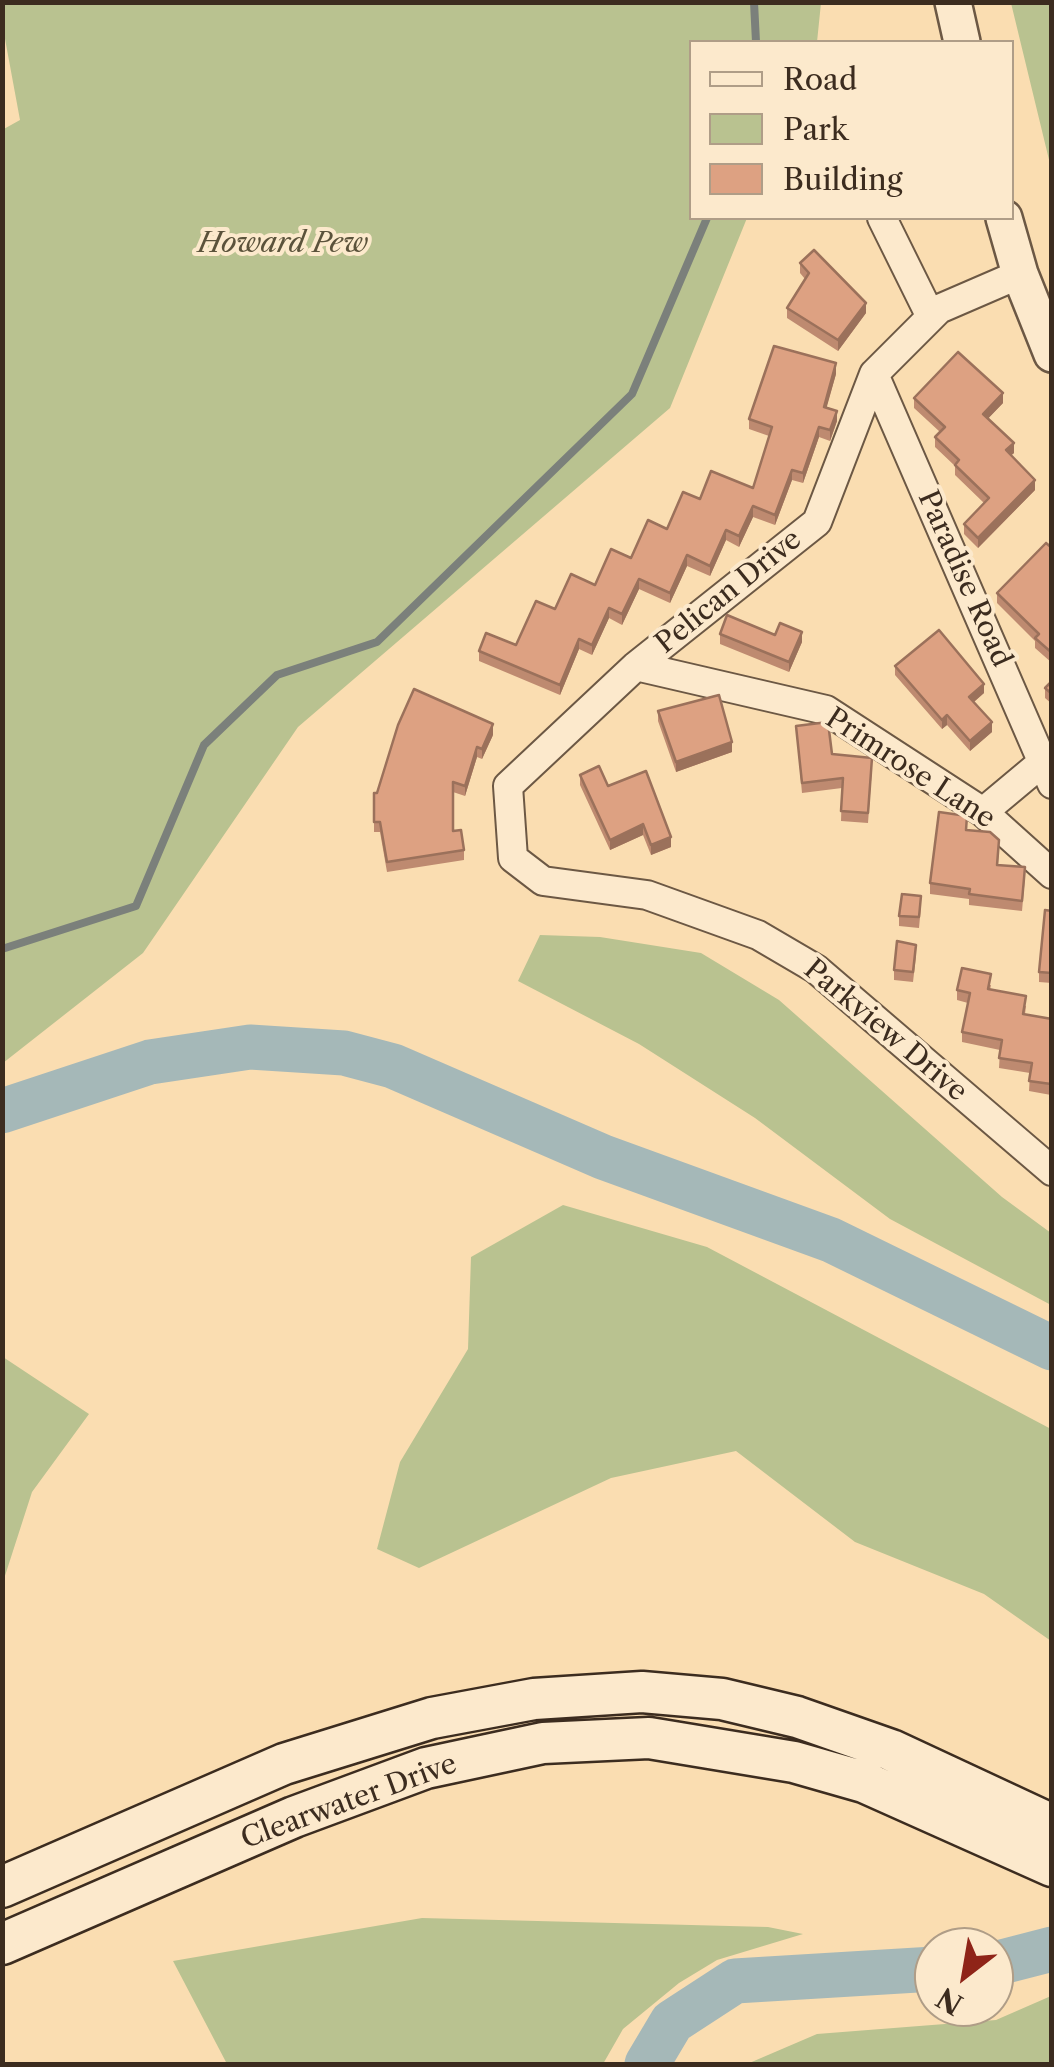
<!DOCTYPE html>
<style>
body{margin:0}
#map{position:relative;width:1054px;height:2067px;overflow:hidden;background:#faddb1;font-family:"Libre Caslon Text",serif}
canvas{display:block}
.frame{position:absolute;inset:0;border:5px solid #3c2c1f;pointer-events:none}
.legend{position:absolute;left:689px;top:40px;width:325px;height:180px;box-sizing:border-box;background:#fce9cc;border:2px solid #af9d87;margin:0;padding:12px 18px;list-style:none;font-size:30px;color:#3c2c1f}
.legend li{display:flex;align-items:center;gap:20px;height:50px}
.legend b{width:50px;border:2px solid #af9d87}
.north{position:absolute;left:914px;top:1927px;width:100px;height:100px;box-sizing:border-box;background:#fce9cc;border:2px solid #af9d87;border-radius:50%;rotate:211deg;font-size:28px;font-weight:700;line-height:40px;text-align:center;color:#3c2c1f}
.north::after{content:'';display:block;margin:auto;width:35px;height:45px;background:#8f2418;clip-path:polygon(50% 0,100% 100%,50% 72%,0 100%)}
</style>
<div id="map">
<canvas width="1054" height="2067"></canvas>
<div class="frame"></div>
<ul class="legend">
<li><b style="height:12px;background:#fce9cc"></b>Road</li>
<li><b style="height:28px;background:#b9c290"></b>Park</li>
<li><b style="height:28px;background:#dda182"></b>Building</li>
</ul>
<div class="north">N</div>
</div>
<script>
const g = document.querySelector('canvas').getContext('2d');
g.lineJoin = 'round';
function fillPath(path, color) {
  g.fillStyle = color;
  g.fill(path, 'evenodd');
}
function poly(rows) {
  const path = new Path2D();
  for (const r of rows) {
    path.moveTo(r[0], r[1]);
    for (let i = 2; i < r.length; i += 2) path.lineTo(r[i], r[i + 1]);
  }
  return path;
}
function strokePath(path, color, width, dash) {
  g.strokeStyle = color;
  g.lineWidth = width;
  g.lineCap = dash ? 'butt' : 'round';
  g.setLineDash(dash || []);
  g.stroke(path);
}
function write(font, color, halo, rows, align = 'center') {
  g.font = font + ' "Libre Caslon Text",serif';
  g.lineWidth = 8;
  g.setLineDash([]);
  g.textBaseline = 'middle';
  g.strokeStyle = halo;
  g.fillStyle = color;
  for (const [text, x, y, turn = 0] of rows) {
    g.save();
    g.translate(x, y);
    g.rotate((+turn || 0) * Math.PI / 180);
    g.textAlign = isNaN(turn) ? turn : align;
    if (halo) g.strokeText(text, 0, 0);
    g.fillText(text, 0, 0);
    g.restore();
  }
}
const green = poly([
 [3,2,821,3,817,42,692,42,692,218,747,218,670,408,298,727,143,953,3,1063,2,130,20,120,3,28],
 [1011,3,1051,3,1051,170,1051,168],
 [540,935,600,937,701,953,779,1000,1002,1197,1051,1233,1051,1305,890,1219,755,1118,639,1044,518,981],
 [563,1205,707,1247,1051,1429,1051,1641,984,1594,855,1542,736,1451,611,1478,419,1568,377,1549,400,1462,468,1349,471,1257],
 [3,1357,89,1414,32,1492,3,1582],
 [422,1918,768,1927,803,1934,717,1960,679,1983,623,2029,603,2064,227,2064,173,1961],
 [1051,1996,1051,2064,747,2064,817,2034,996,2020]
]);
const stream = poly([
 [754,2,756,42],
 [2,949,136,906,204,745,277,675,377,642,632,394,707,218]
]);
const river = poly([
 [2,1111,150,1062,250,1047,344,1053,393,1066,603,1157,831,1240,1052,1348],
 [994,1964,1052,1949],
 [647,2064,672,2022,735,1981,934,1969]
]);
const minor = poly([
 [882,218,931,317],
 [1020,274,939,309,874,374,817,522,636,666,508,786,513,858,543,881,647,895,758,935,816,969,1052,1171],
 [874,374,1052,784],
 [636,666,826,710,983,812,1052,874],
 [983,812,1044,761]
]);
const tertiary = poly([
 [953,2,962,42],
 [1004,218,1020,274,1052,354]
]);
const secondary = poly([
 [2,1887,284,1764,432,1718,534,1699,642,1692,722,1699,797,1717,891,1750,1052,1825],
 [2,1944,294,1817,426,1768,543,1743,649,1738,794,1762,864,1782,1052,1866]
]);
const wall = poly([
 [800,263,866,313,838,351,787,318,787,308,805,279,800,273],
 [836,374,826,408,837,421,830,441,819,437,803,483,792,480,775,525,753,517,739,547,726,540,710,576,687,566,670,603,639,589,622,625,609,618,592,655,579,649,560,695,479,661,479,651,516,645,555,609,595,585,631,558,700,499,753,488,769,436,749,429,749,419],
 [914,398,1003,403,988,418,1014,453,1011,455,1035,490,978,548,964,534,964,524,984,503,955,475,955,466,935,447,935,437,940,432,914,408],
 [1052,548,1052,663,1035,648,1035,641,997,603,997,593],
 [720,634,775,635,802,642,789,672,720,644],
 [895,666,984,693,974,702,992,732,970,751,947,725,942,729,895,675],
 [1052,681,1052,704,1045,698,1045,688],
 [658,711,732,752,676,772,658,721],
 [796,726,832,754,872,768,868,823,841,821,842,788,802,793],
 [493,735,482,759,477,757,465,796,453,792,453,831,464,850,464,860,387,872,380,832,374,832,374,793,377,793],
 [580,775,608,786,671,847,651,855,643,835,610,850,580,785],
 [967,830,999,850,998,865,1025,877,1022,911,969,905,969,899,930,894,930,883],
 [921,906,919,928,899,926,899,916],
 [1052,911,1052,983,1039,982,1039,972],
 [916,956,913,982,894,980,894,970],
 [991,985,990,990,1026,1006,1025,1014,1052,1019,1051,1095,1029,1091,1030,1073,999,1068,1000,1050,962,1042,962,1032,968,1003,957,1000,957,990]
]);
const shadedWall = poly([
 [866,303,866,313,838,351,838,340],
 [836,363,836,374,824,417,824,407],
 [1003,393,1003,403,983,424,983,414],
 [837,411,837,421,830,441,830,430],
 [819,427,819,437,803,483,803,473],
 [1014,443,1014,453,1006,460,1006,450],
 [792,470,792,480,775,525,775,515],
 [1035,480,1035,490,978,548,978,538],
 [753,506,753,517,739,547,739,536],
 [726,530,726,540,710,576,710,566],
 [687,555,687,566,670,603,670,593],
 [639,579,639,589,622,625,622,614],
 [609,608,609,618,592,655,592,645],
 [802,632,802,642,789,672,789,662],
 [579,639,579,649,560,695,560,685],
 [984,684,984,693,969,706,969,697],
 [947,715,947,725,942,729,942,720],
 [992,722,992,732,970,751,970,741],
 [493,724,493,735,482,759,482,749],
 [732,742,732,752,676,772,676,762],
 [477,747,477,757,465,796,465,786],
 [643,824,643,835,610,850,610,840],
 [671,837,671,847,651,855,651,845]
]);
const building = poly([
 [814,250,866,303,838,340,787,308,809,273,800,263,814,250],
 [774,346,836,363,824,407,837,411,830,430,819,427,803,473,792,470,775,515,753,506,739,536,726,530,710,566,687,555,670,593,639,579,622,614,609,608,592,645,579,639,560,685,479,651,486,633,516,645,536,601,555,609,571,574,595,585,611,549,631,558,648,520,667,529,683,492,700,499,711,471,753,488,772,427,749,419,774,346],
 [958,352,1003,393,983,414,1014,443,1006,450,1035,480,978,538,964,524,989,498,955,465,959,460,935,437,945,427,914,398,958,352],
 [1046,543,1052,548,1052,653,1035,638,1039,634,997,593,1046,543],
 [727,615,775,635,780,623,802,632,789,662,720,634,727,615],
 [939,630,984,684,969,697,992,722,970,741,947,715,942,720,895,666,939,630],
 [1052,681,1052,694,1045,688,1052,681],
 [414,689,493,724,482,749,477,747,465,786,453,782,453,831,461,830,464,850,387,862,380,822,374,822,374,793,377,793,398,725,414,689],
 [719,695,732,742,676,762,658,711,719,695],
 [828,722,832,754,872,758,868,813,841,811,843,778,802,783,796,726,828,722],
 [599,766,608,786,646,771,671,837,651,845,643,824,610,840,580,775,599,766],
 [939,812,967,816,966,830,990,832,999,840,997,865,1025,867,1022,901,969,894,970,889,930,883,939,812],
 [902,894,921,896,919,917,899,916,902,894],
 [1045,910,1052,911,1052,973,1039,972,1045,910],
 [897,941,916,945,913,972,894,970,897,941],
 [962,968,991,974,988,989,1026,996,1023,1014,1052,1019,1051,1084,1029,1081,1032,1063,999,1058,1002,1040,962,1032,970,993,957,990,962,968]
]);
const parkNames = [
 ["Howard Pew",283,244]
];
const streetNames = [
 ["Paradise Road",964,579,66],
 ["Pelican Drive",729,592,-39],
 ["Primrose Lane",910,769,33],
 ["Parkview Drive",885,1031,40],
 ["Clearwater Drive",349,1802,-20]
];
fillPath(green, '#b9c290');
strokePath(stream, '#7b807b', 8);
strokePath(river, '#a5b8b8', 45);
strokePath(minor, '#6c5844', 32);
strokePath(tertiary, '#6c5844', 40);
strokePath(secondary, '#3c2c1f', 45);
strokePath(minor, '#fce9cc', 28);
strokePath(tertiary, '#fce9cc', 35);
strokePath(secondary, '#fce9cc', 40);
fillPath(wall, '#be8a70');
fillPath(shadedWall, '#9b715b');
fillPath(building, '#dda182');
strokePath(building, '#9b715b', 2.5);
write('italic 28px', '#5b523b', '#fce9cc', parkNames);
write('28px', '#3c2c1f', '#fce9cc', streetNames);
</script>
